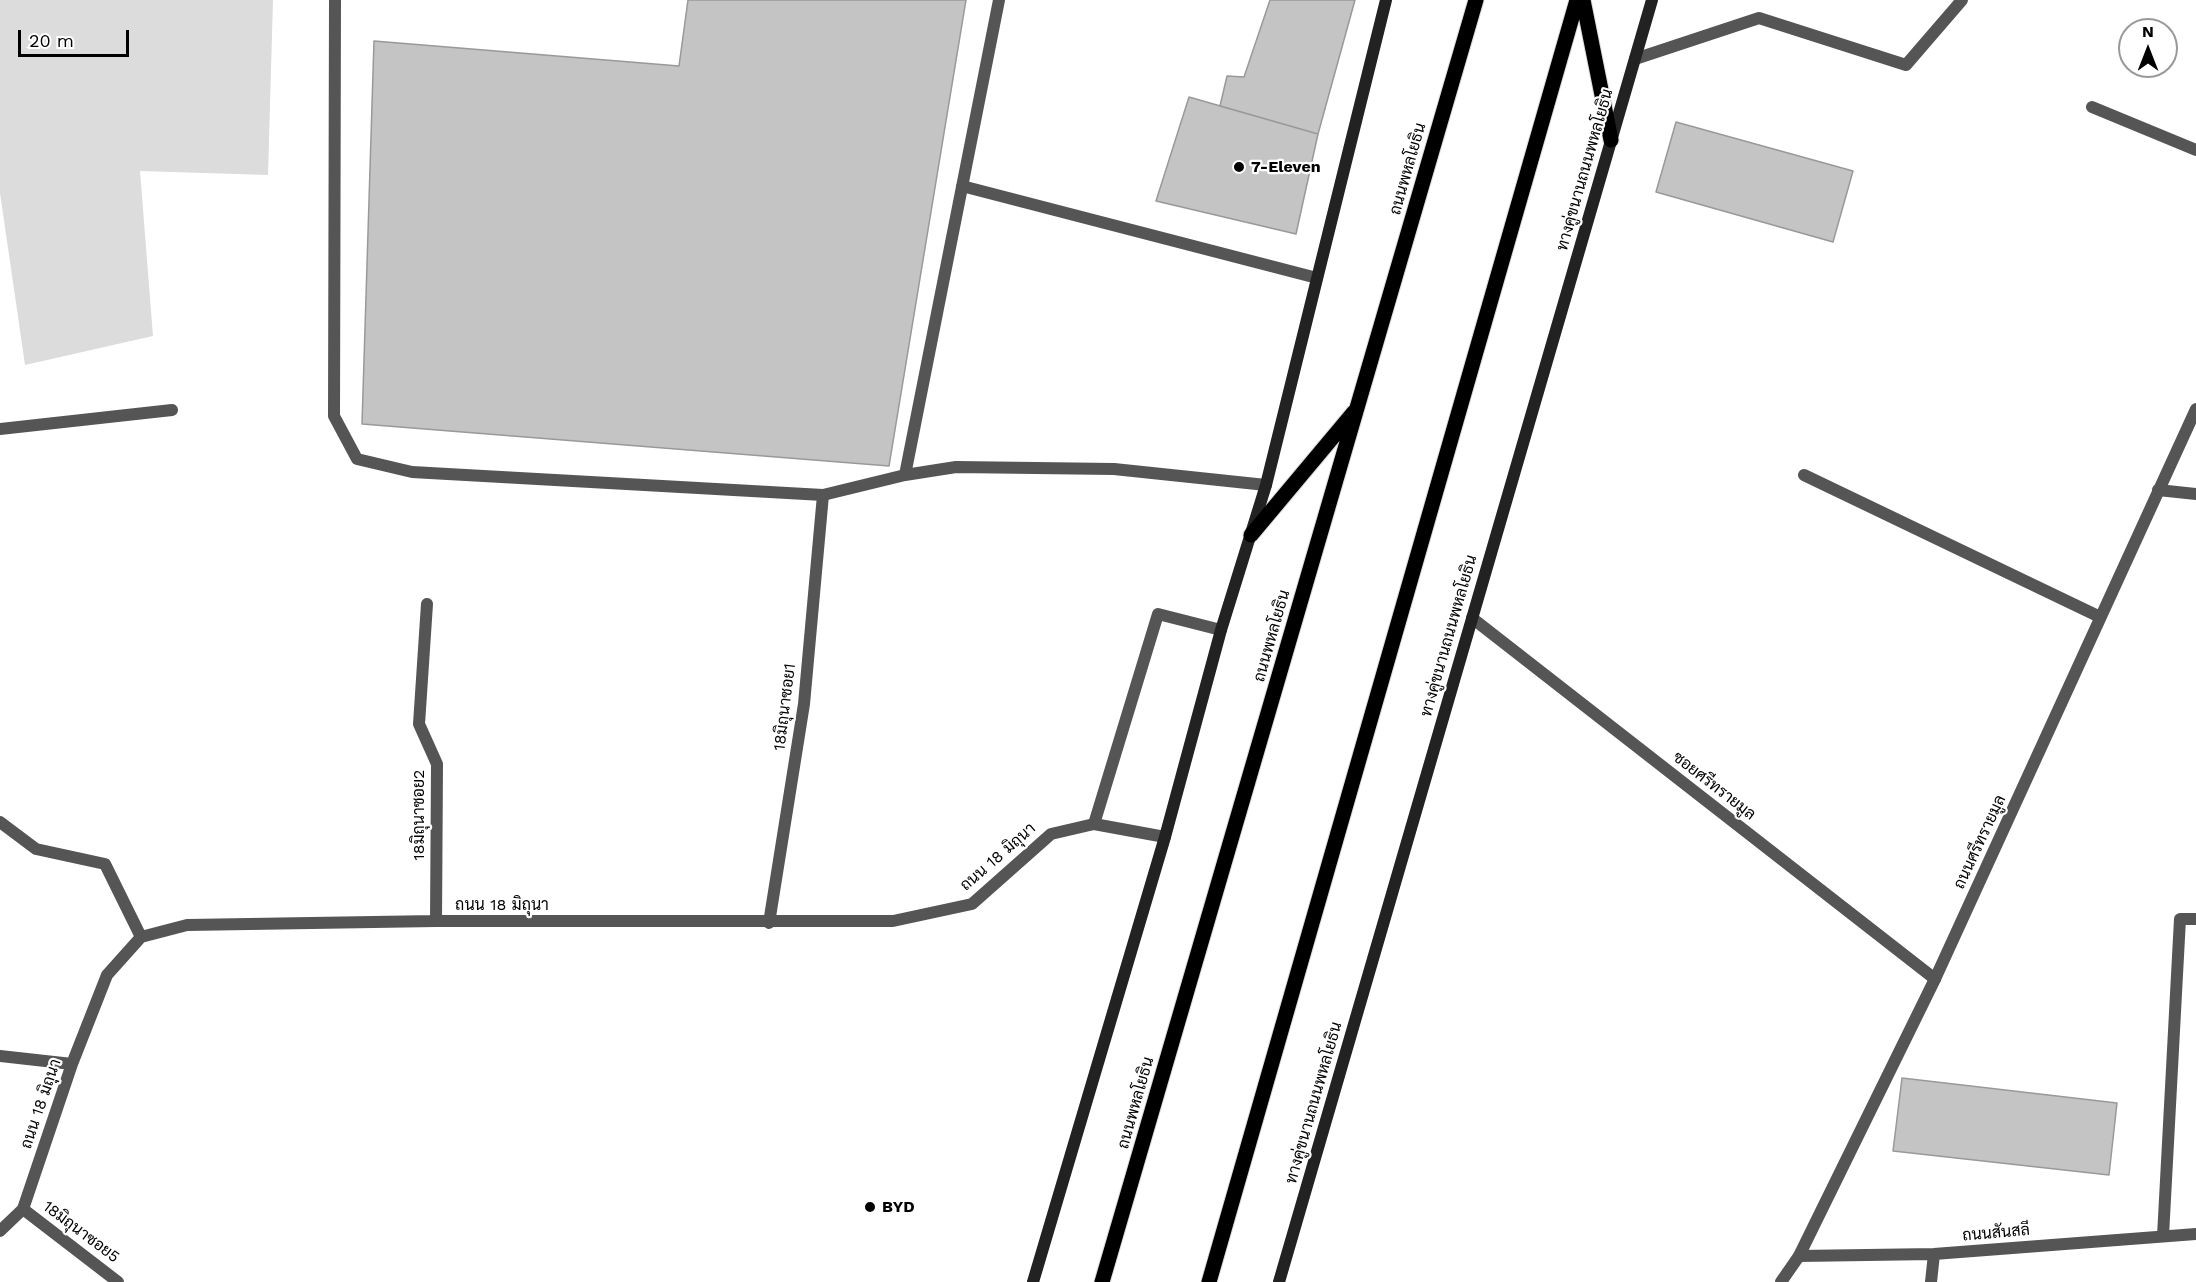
<!DOCTYPE html>
<meta charset="utf-8">
<style>
body{margin:0}
#map{position:relative;width:2196px;height:1282px;overflow:hidden;background:#fff;font-family:"Work Sans",sans-serif}
canvas{display:block}
.north{position:absolute;left:2118px;top:18px;width:60px;height:60px;box-sizing:border-box;background:#fff;border:2px solid #999;border-radius:50%;rotate:0deg;font-size:16px;font-weight:700;line-height:24px;text-align:center;color:#000}
.north::after{content:'';display:block;margin:auto;width:21px;height:27px;background:#000;clip-path:polygon(50% 0,100% 100%,50% 72%,0 100%)}
.scale{position:absolute;left:18px;top:30px;width:111px;height:27px;box-sizing:border-box;border:3px solid #000;border-top:0;padding-left:8px;font-size:18px;line-height:21px;white-space:nowrap;color:#000;-webkit-text-stroke:4px #fff;paint-order:stroke}
</style>
<div id="map">
<canvas width="2196" height="1282"></canvas>
<div class="north">N</div>
<div class="scale">20 m</div>
</div>
<script>
const g = document.querySelector('canvas').getContext('2d');
g.lineJoin = 'round';
function fillPath(path, color) {
  g.fillStyle = color;
  g.fill(path, 'evenodd');
}
function poly(rows) {
  const path = new Path2D();
  for (const r of rows) {
    path.moveTo(r[0], r[1]);
    for (let i = 2; i < r.length; i += 2) path.lineTo(r[i], r[i + 1]);
  }
  return path;
}
function strokePath(path, color, width, dash) {
  g.strokeStyle = color;
  g.lineWidth = width;
  g.lineCap = dash ? 'butt' : 'round';
  g.setLineDash(dash || []);
  g.stroke(path);
}
function write(font, color, halo, rows, align = 'center') {
  g.font = font + ' "Work Sans",Sarabun,sans-serif';
  g.lineWidth = 4.5;
  g.setLineDash([]);
  g.textBaseline = 'middle';
  g.strokeStyle = halo;
  g.fillStyle = color;
  for (const [text, x, y, turn = 0] of rows) {
    g.save();
    g.translate(x, y);
    g.rotate((+turn || 0) * Math.PI / 180);
    g.textAlign = isNaN(turn) ? turn : align;
    if (halo) g.strokeText(text, 0, 0);
    g.fillText(text, 0, 0);
    g.restore();
  }
}
const green = poly([
 [0,0,273,0,268,175,140,171,153,336,25,365,0,193]
]);
const building = poly([
 [688,0,966,0,889,466,362,424,374,41,679,66,688,0],
 [1270,0,1355,0,1318,134,1220,106,1227,76,1244,77,1270,0],
 [1189,97,1318,134,1296,234,1156,201,1189,97],
 [1676,122,1853,171,1833,242,1656,192,1676,122],
 [1902,1078,2117,1103,2109,1175,1893,1151,1902,1078]
]);
const service = poly([
 [335,0,334,416,357,459,412,472,823,495,905,475,956,467,1114,469,1266,485],
 [1635,59,1759,18,1906,65,1962,0],
 [2092,107,2196,150],
 [962,186,1317,278],
 [0,429,172,410],
 [905,475,999,0],
 [1094,824,1158,614,1221,630],
 [769,923,804,704,823,495],
 [23,1209,118,1282],
 [2163,1236,2180,919,2196,919]
]);
const minor = poly([
 [1804,475,2100,617],
 [2158,490,2196,494],
 [427,604,419,724,437,764,436,921],
 [1472,618,1935,979],
 [0,822,36,849,105,864,141,937],
 [0,1056,72,1064],
 [0,1231,23,1209,72,1064,107,975,141,937,187,925,436,921,893,921,972,904,1051,834,1094,824,1165,837],
 [1799,1256,1934,1254,2196,1234],
 [1931,1282,1934,1254]
]);
const tertiary = poly([
 [1781,1282,1799,1256,1935,979,2196,409]
]);
const secondary = poly([
 [1033,1282,1165,837,1221,630,1266,485,1386,0],
 [1279,1282,1652,0]
]);
const primary = poly([
 [1583,0,1611,140],
 [1251,535,1354,412],
 [1102,1282,1476,0],
 [1209,1282,1577,0]
]);
const markers = [
 [1239,167,6,"#000"],
 [870,1207,6,"#000"]
];
const poiNames = [
 ["7-Eleven",1251,167],
 ["BYD",882,1207]
];
const streetNames = [
 ["ถนนพหลโยธิน",1408,169,-74],
 ["ทางคู่ขนานถนนพหลโยธิน",1585,170,-74],
 ["ถนนพหลโยธิน",1272,636,-74],
 ["ทางคู่ขนานถนนพหลโยธิน",1449,636,-74],
 ["18มิถุนาซอย1",785,707,-83],
 ["ซอยศรีทรายมูล",1714,786,38],
 ["18มิถุนาซอย2",419,815,-90],
 ["ถนนศรีทรายมูล",1980,842,-65],
 ["ถนน 18 มิถุนา",998,857,-41],
 ["ถนน 18 มิถุนา",502,905],
 ["ถนนพหลโยธิน",1136,1103,-74],
 ["ทางคู่ขนานถนนพหลโยธิน",1314,1103,-74],
 ["ถนน 18 มิถุนา",41,1104,-71],
 ["18มิถุนาซอย5",81,1232,37],
 ["ถนนสันสลี",1996,1233,-5]
];
fillPath(green, '#dcdcdc');
fillPath(building, '#c4c4c4');
strokePath(building, '#999', 1.5);
strokePath(primary, '#dbdbdb', 17);
strokePath(service, '#555', 12);
strokePath(minor, '#555', 12);
strokePath(tertiary, '#555', 12);
strokePath(secondary, '#222', 12);
strokePath(primary, '#000', 15);
for (const [x, y, r, color] of markers) {
  const dot = new Path2D();
  dot.arc(x, y, r, 0, 2 * Math.PI);
  g.fillStyle = color;
  g.fill(dot);
  strokePath(dot, '#fff', 2);
}
write('bold 16px', '#000', '#fff', poiNames, 'left');
write('16px', '#000', '#fff', streetNames);
</script>
